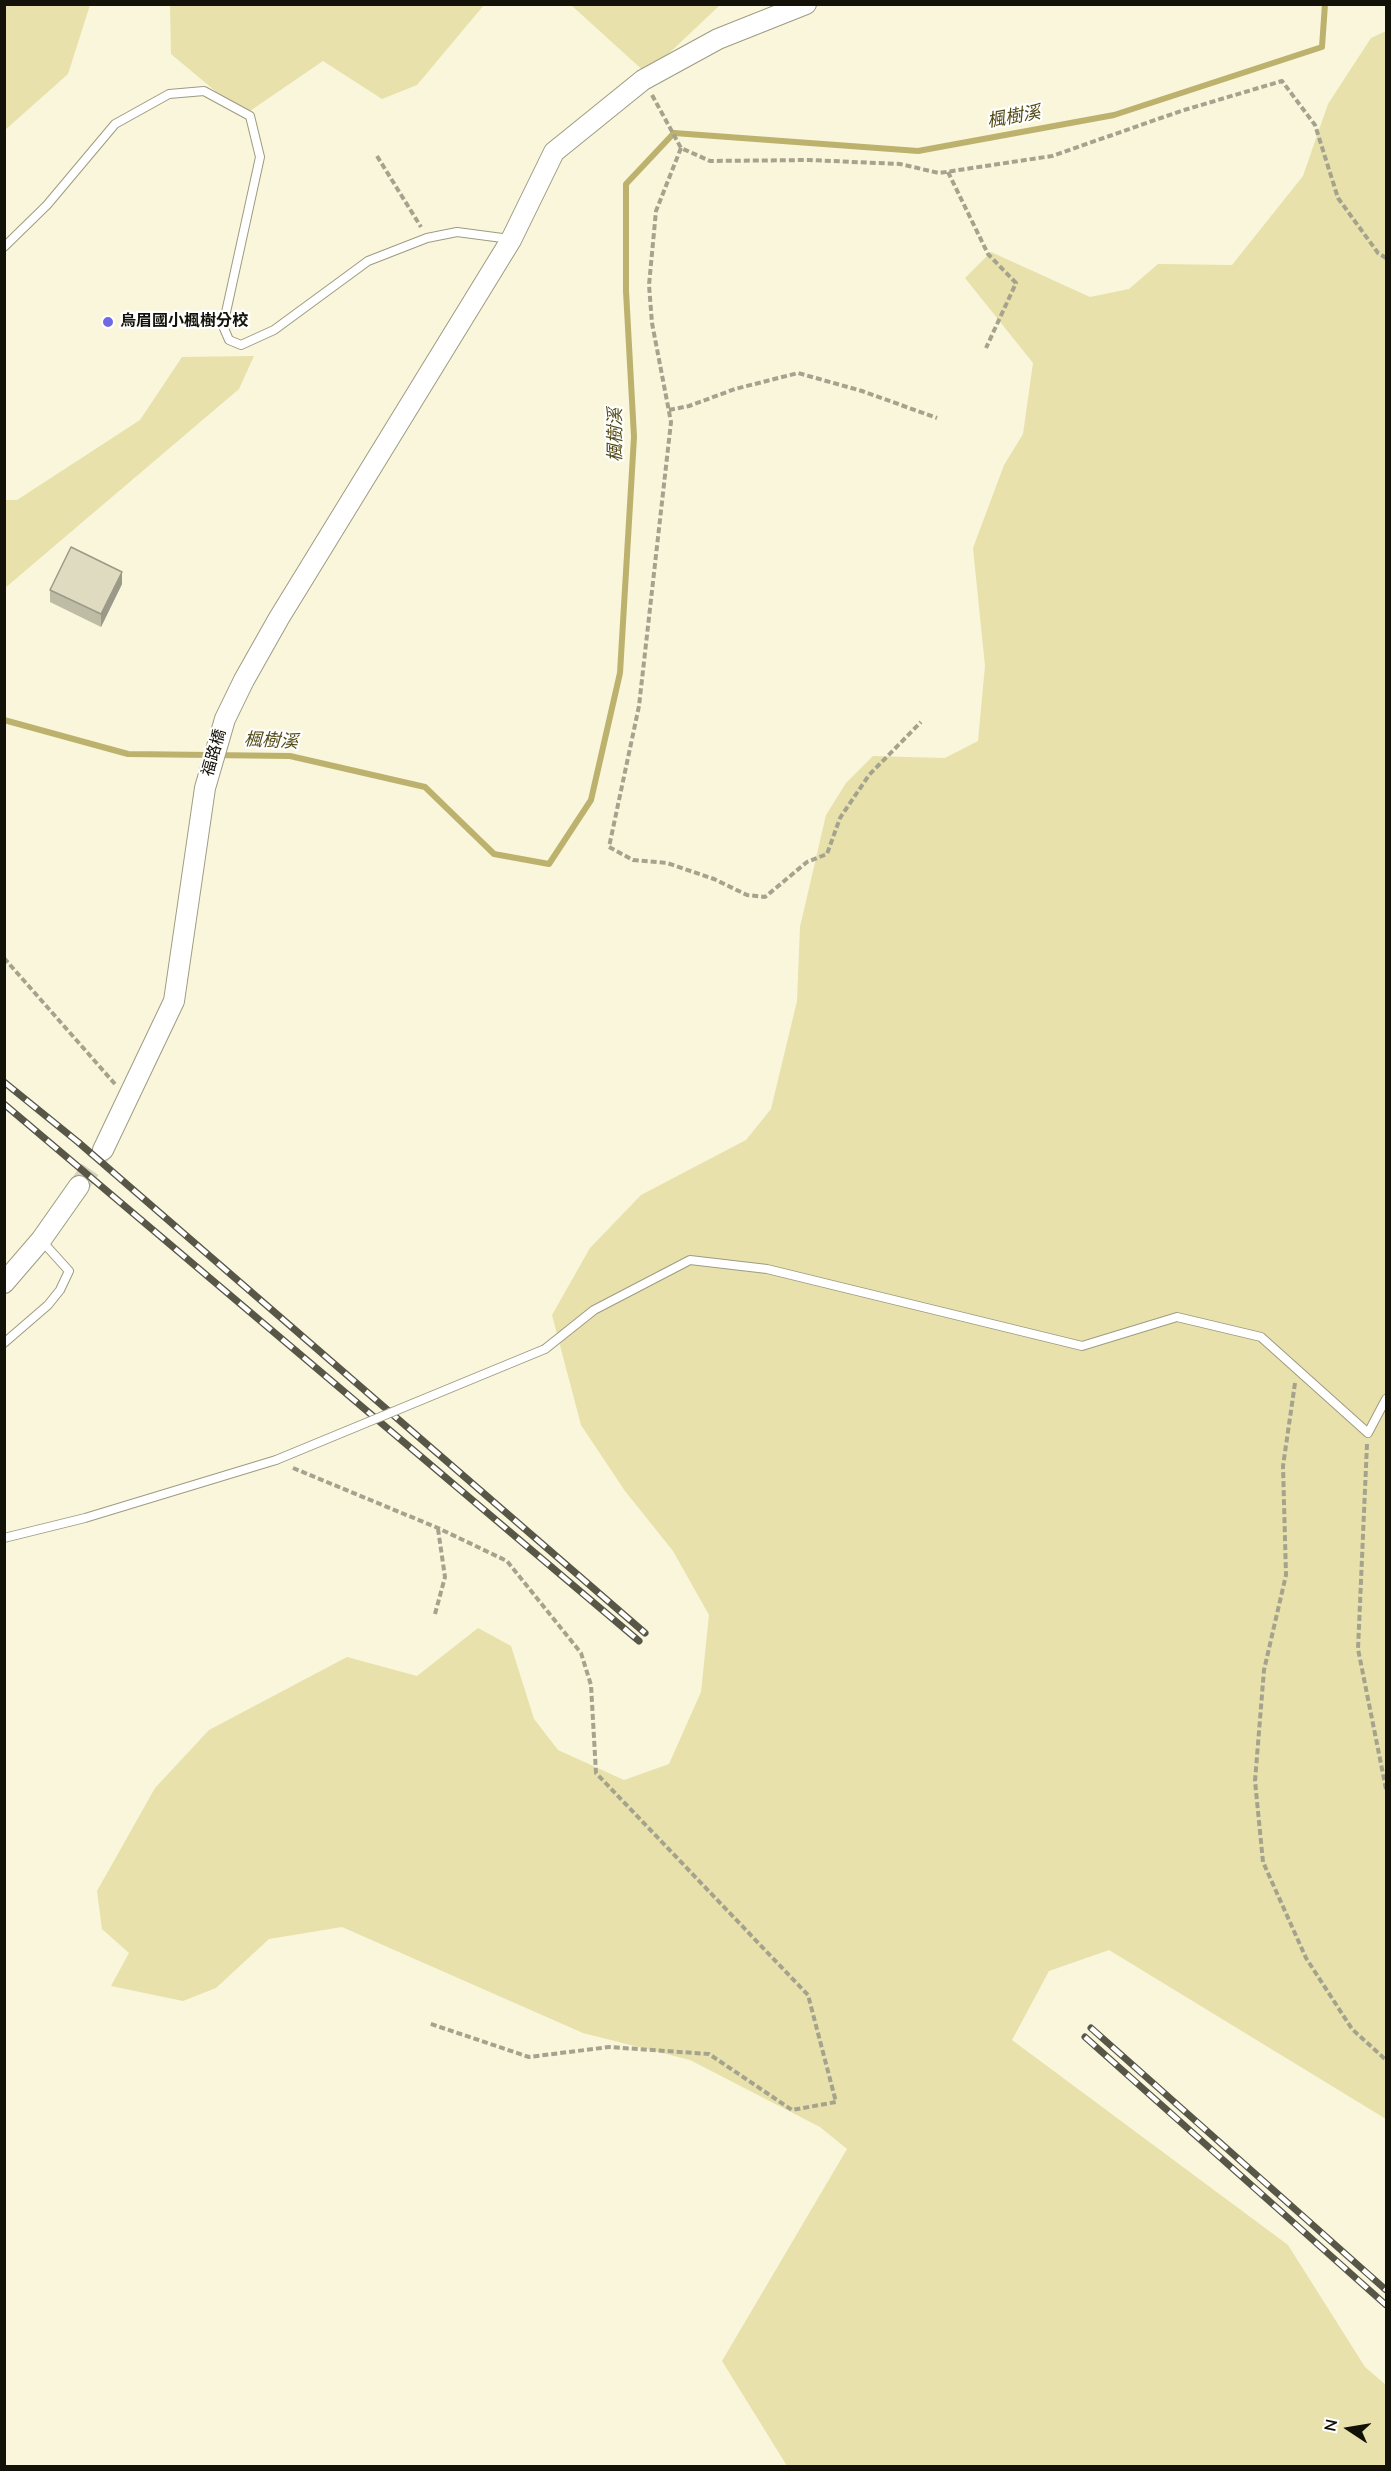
<!DOCTYPE html>
<meta charset="utf-8">
<style>
body{margin:0}
#map{position:relative;width:1391px;height:2471px;overflow:hidden;background:#f9f6db;font-family:"Nunito Sans",sans-serif}
canvas{display:block}
.frame{position:absolute;inset:0;border:6px solid #131209;pointer-events:none}
.north{position:absolute;left:1319px;top:2399px;width:60px;height:60px;-webkit-text-stroke:4px #fff;paint-order:stroke;rotate:282deg;font-size:16px;font-weight:700;line-height:24px;text-align:center;color:#131209}
.north::after{content:'';display:block;margin:auto;width:21px;height:27px;background:#131209;clip-path:polygon(50% 0,100% 100%,50% 72%,0 100%)}
</style>
<div id="map">
<canvas width="1391" height="2471"></canvas>
<div class="frame"></div>
<div class="north">N</div>
</div>
<script>
const g = document.querySelector('canvas').getContext('2d');
g.lineJoin = 'round';
function fillPath(path, color) {
  g.fillStyle = color;
  g.fill(path, 'evenodd');
}
function poly(rows) {
  const path = new Path2D();
  for (const r of rows) {
    path.moveTo(r[0], r[1]);
    for (let i = 2; i < r.length; i += 2) path.lineTo(r[i], r[i + 1]);
  }
  return path;
}
function strokePath(path, color, width, dash) {
  g.strokeStyle = color;
  g.lineWidth = width;
  g.lineCap = dash ? 'butt' : 'round';
  g.setLineDash(dash || []);
  g.stroke(path);
}
function write(font, color, halo, rows, align = 'center') {
  g.font = font + ' "Nunito Sans","Noto Sans TC",sans-serif';
  g.lineWidth = 4.5;
  g.setLineDash([]);
  g.textBaseline = 'middle';
  g.strokeStyle = halo;
  g.fillStyle = color;
  for (const [text, x, y, turn = 0] of rows) {
    g.save();
    g.translate(x, y);
    g.rotate((+turn || 0) * Math.PI / 180);
    g.textAlign = isNaN(turn) ? turn : align;
    if (halo) g.strokeText(text, 0, 0);
    g.fillText(text, 0, 0);
    g.restore();
  }
}
const green = poly([
 [5,4,90,5,68,74,5,130],
 [170,5,484,5,417,85,382,99,323,61,244,115,171,54],
 [571,5,720,5,647,74],
 [1386,31,1386,2119,1109,1950,1049,1971,1012,2040,1288,2245,1365,2367,1386,2385,1386,2466,787,2466,722,2361,847,2149,820,2127,690,2060,583,2033,342,1927,269,1939,216,1988,183,2001,111,1986,129,1953,102,1929,97,1891,155,1788,209,1730,347,1657,417,1676,478,1628,511,1646,534,1719,558,1750,624,1780,669,1764,701,1692,709,1615,673,1551,625,1491,581,1425,552,1315,590,1248,641,1195,746,1140,771,1109,797,1001,800,927,826,815,846,783,873,756,945,758,978,741,985,666,973,548,1004,465,1023,434,1033,363,965,278,991,252,1090,297,1129,289,1158,264,1232,265,1303,176,1328,104,1371,38],
 [254,356,239,389,5,588,5,500,17,500,140,420,182,357]
]);
const stream = poly([
 [4,720,128,754,290,756,425,787,494,854,549,864,591,800,620,673,634,437,626,291,626,184,674,133,918,151,1114,115,1322,47,1325,4]
]);
const tertiaryTunnel = poly([
 [79,1186,103,1150]
]);
const path = poly([
 [652,95,681,148,710,161,809,160,900,164,939,173,1052,156,1181,111,1282,81,1315,125,1338,198,1378,253,1386,258],
 [681,148,656,211,649,285,652,323,671,422,639,706,609,847,633,860,667,863,714,879,747,895,765,897,807,862,827,854,840,818,869,775,921,722],
 [377,156,421,227],
 [948,172,988,254,1016,283,986,348],
 [669,410,689,406,735,389,798,373,862,391,937,418],
 [4,958,115,1084],
 [1295,1383,1283,1466,1286,1575,1264,1670,1255,1781,1263,1862,1306,1958,1352,2029,1386,2060],
 [1367,1444,1358,1649,1386,1789],
 [293,1468,438,1528,507,1561,581,1653,591,1685,596,1773,808,1995,836,2102,792,2110,709,2054,609,2047,529,2057,428,2023],
 [435,1614,445,1577,438,1529]
]);
const service = poly([
 [4,247,47,205,115,124,169,94,204,91,250,116,260,157,223,326,229,340,241,345,274,330,368,261,427,238,457,232,510,239],
 [4,1343,48,1305,60,1290,69,1271,41,1240],
 [545,1349,594,1310,690,1260,767,1269,1082,1346,1177,1317,1261,1337,1368,1433,1386,1399],
 [4,1538,85,1518,276,1460]
]);
const tertiary = poly([
 [103,1150,174,1001,205,788,225,719,244,680,279,618,511,240,554,152,643,80,718,39,806,4],
 [4,1283,41,1240,79,1186]
]);
const rail = poly([
 [4,1082,78,1142,645,1633],
 [4,1104,639,1641],
 [1091,2028,1386,2290],
 [1085,2037,1386,2305]
]);
const serviceBridge = poly([
 [276,1460,545,1349]
]);
const wall = poly([
 [122,584,101,627,50,602,50,590]
]);
const shadedWall = poly([
 [122,572,122,584,101,627,101,614]
]);
const building = poly([
 [71,547,122,572,101,614,50,590,71,547]
]);
const markers = [
 [108,322,6,"#6e6ae4"]
];
const poiNames = [
 ["烏眉國小楓樹分校",120,322]
];
const streetNames = [
 ["福路橋",215,753,-74]
];
const waterNames = [
 ["楓樹溪",1014,118,-10],
 ["楓樹溪",617,435,-90],
 ["楓樹溪",271,742,3]
];
fillPath(green, '#e8e1ab');
strokePath(stream, '#bcb26d', 6);
strokePath(tertiaryTunnel, '#d6d4bc', 20, [20, 10]);
strokePath(service, '#9e9b82', 10);
strokePath(tertiary, '#9e9b82', 22);
strokePath(path, '#a5a38e', 4, [6, 3]);
strokePath(service, '#fff', 8);
strokePath(tertiary, '#fff', 20);
strokePath(rail, '#575647', 7);
strokePath(rail, '#fff', 4.5, [14]);
strokePath(serviceBridge, '#9e9b82', 10, []);
strokePath(serviceBridge, '#fff', 8);
fillPath(wall, '#bfbca6');
fillPath(shadedWall, '#9b9987');
fillPath(building, '#dedbc1');
strokePath(building, '#9b9987', 1.5);
for (const [x, y, r, color] of markers) {
  const dot = new Path2D();
  dot.arc(x, y, r, 0, 2 * Math.PI);
  g.fillStyle = color;
  g.fill(dot);
  strokePath(dot, '#fff', 2);
}
write('bold 16px', '#131209', '#fff', poiNames, 'left');
write('16px', '#131209', '#fff', streetNames);
write('italic 18px', '#544c17', '#fff', waterNames);
</script>
